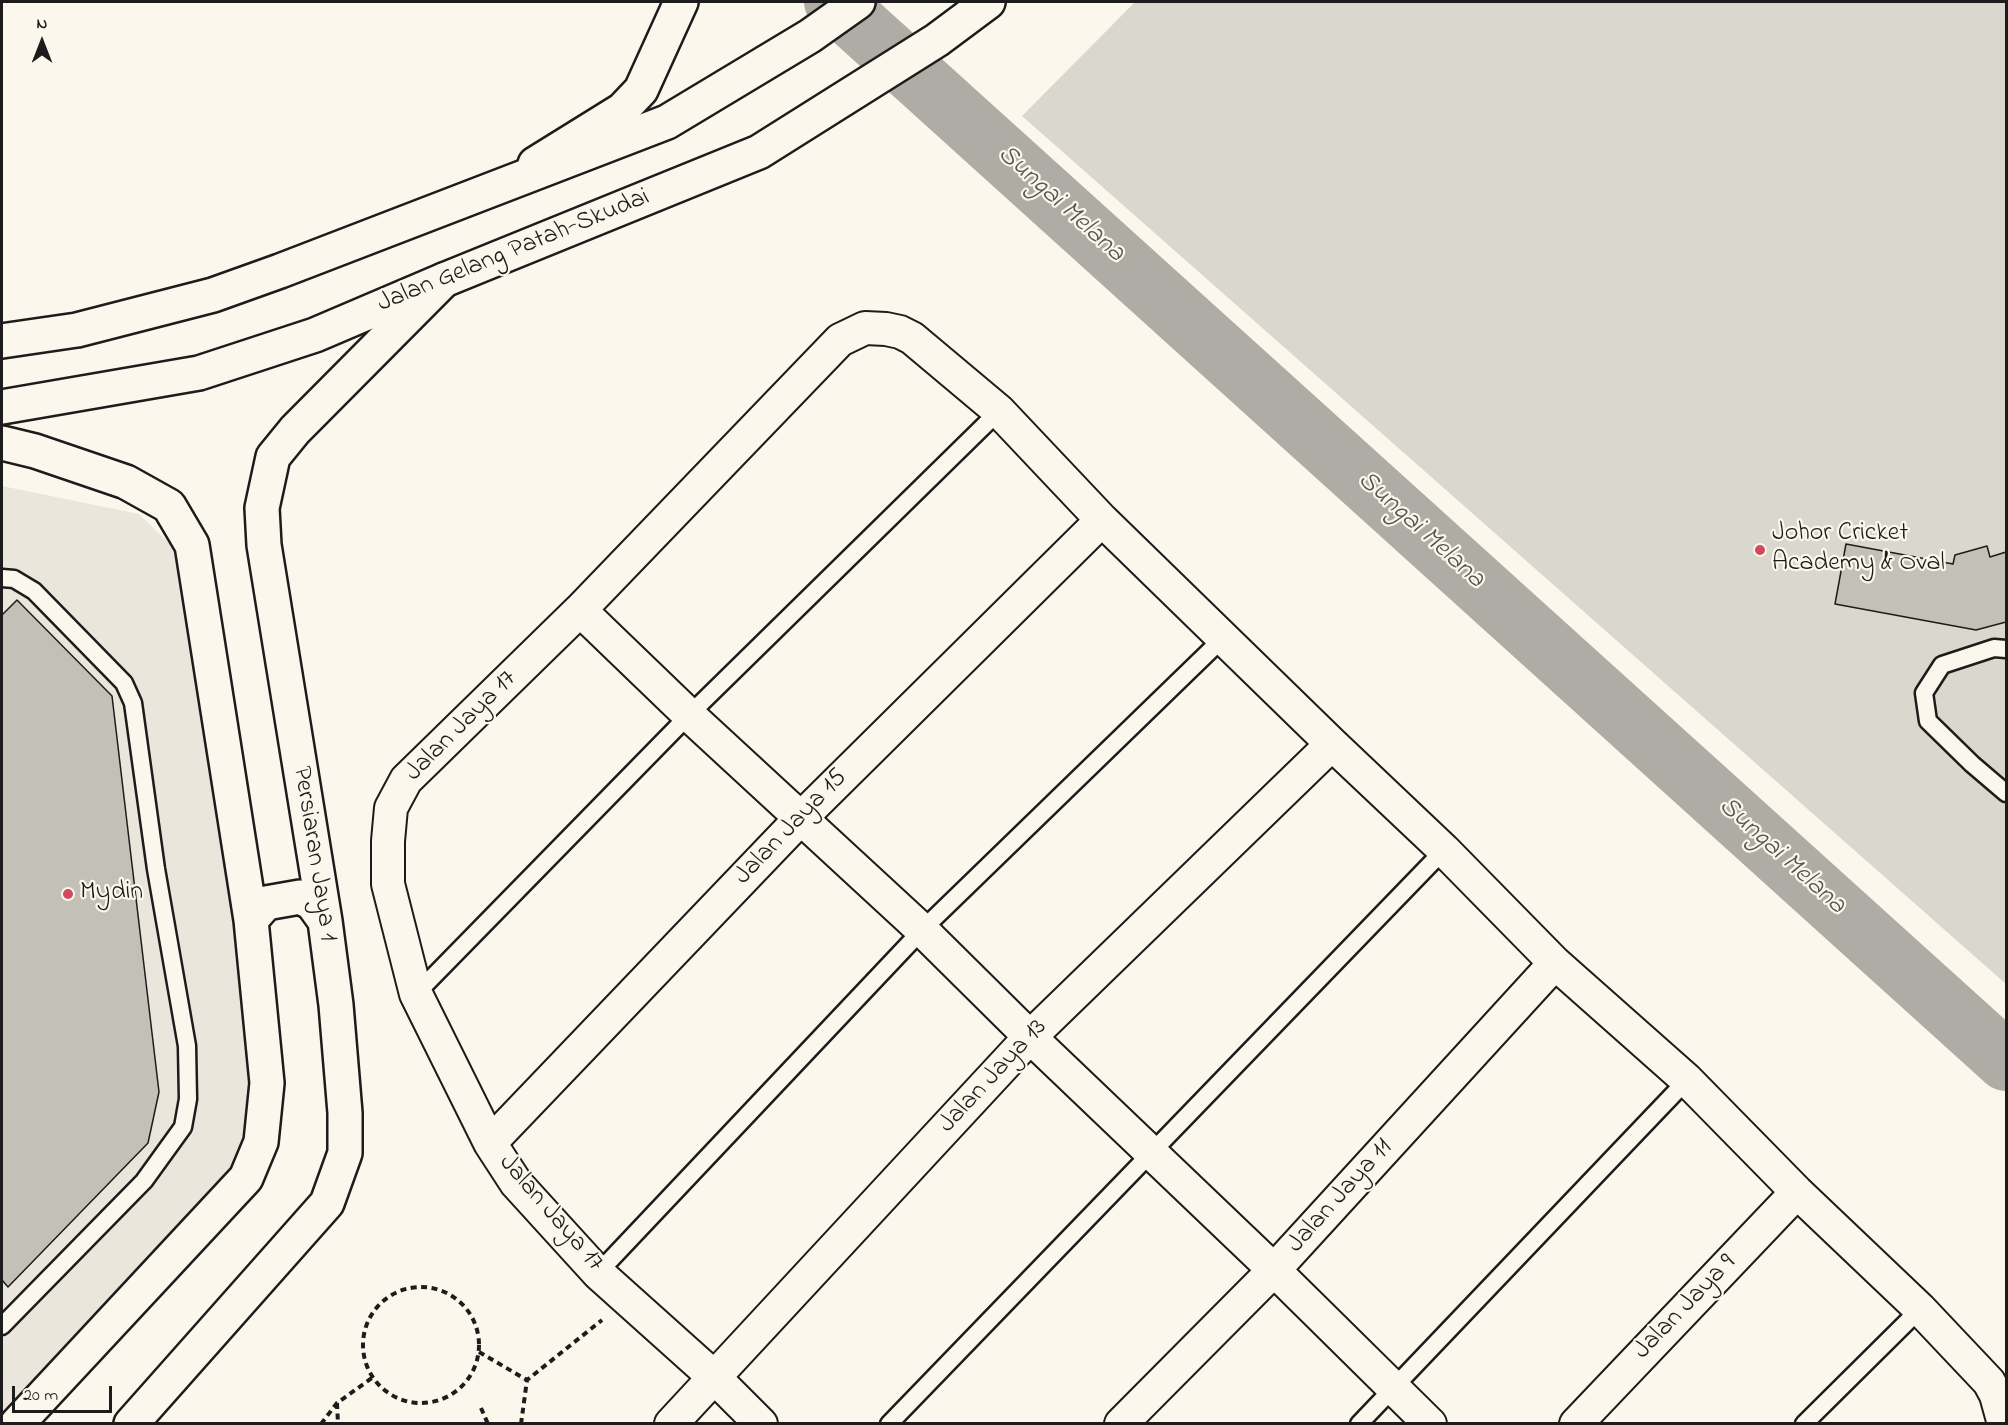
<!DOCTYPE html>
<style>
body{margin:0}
#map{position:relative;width:2008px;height:1425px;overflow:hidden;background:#fbf7ec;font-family:"Indie Flower",sans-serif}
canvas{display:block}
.frame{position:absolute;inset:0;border:3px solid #1c1c1c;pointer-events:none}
.north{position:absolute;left:12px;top:12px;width:60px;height:60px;-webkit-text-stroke:4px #fbf7ec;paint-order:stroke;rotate:0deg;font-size:16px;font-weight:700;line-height:24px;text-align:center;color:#1c1c1c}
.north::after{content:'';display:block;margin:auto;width:21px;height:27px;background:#1c1c1c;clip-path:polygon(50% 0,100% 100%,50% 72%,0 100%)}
.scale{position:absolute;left:12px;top:1386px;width:100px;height:27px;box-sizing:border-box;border:3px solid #1c1c1c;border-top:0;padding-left:8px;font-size:18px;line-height:21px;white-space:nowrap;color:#1c1c1c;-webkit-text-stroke:4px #fbf7ec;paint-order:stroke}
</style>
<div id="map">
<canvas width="2008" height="1425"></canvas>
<div class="frame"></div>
<div class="north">N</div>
<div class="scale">20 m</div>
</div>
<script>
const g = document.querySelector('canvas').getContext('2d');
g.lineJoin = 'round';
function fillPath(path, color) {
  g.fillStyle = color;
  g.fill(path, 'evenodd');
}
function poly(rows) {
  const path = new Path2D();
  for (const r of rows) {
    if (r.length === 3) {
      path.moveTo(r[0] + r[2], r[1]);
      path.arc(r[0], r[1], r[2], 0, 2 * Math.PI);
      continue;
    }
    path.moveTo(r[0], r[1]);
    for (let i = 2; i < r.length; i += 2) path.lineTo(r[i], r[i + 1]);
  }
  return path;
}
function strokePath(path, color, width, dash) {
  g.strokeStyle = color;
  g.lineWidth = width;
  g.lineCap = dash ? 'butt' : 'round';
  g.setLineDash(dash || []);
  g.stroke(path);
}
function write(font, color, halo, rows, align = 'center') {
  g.font = font + ' "Indie Flower",sans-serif';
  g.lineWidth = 4.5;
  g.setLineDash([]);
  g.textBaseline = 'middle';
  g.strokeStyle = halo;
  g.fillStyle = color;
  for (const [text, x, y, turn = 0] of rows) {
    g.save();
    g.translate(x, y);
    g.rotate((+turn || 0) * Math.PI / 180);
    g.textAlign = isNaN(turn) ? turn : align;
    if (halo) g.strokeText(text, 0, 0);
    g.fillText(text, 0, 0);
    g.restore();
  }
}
const built = poly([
 [2,486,139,514,180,554,207,610,265,1136,2,1424]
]);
const green = poly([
 [1135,2,2006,2,2006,984,1022,116]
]);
const river = poly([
 [834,2,2006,1061]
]);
const building = poly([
 [1846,544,1953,564,1955,555,1987,546,1990,557,2006,552,2006,622,1976,630,1835,604,1846,544],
 [17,600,112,696,159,1092,148,1143,8,1287,2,1280,2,615,17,600]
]);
const path = poly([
 [421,1345,58],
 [479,1352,527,1380],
 [337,1403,338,1424],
 [481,1408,488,1424],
 [321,1424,337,1403,372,1378],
 [521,1424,527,1380,602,1320]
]);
const lane = poly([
 [2,578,14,579,34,591,124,683,133,703,156,869,187,1046,188,1099,183,1127,144,1181,2,1326],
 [2006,649,1994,648,1942,665,1924,693,1928,721,1972,764,2006,793],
 [416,994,689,715,999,411],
 [598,1273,922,930,1222,639],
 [889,1424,1444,850],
 [1359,1424,1687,1080],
 [1804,1424,1920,1309]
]);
const street = poly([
 [580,610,689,715,922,930,1030,1037,1274,1270,1430,1424],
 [490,1143,801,818,1102,520],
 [671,1424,1030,1037,1332,744],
 [761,1424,714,1377,598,1273,516,1183,490,1143,416,994,388,884,388,841,391,808,406,780,580,610,840,340,865,328,886,329,900,332,912,338,999,411,1102,520,1332,744,1444,850,1555,963,1687,1080,1797,1192,1920,1309,1989,1382,1996,1395,2004,1424],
 [1121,1424,1274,1270,1555,963],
 [1576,1424,1797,1192]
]);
const secondary = poly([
 [535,164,622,110,641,90,681,2],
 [2,443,35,451,126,482,169,506,192,545,251,920,267,1083,261,1142,246,1178,17,1424],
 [251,920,266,903,300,897,312,903,325,921],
 [131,1424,327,1203,345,1153,345,1113,336,1005,325,921,264,545,262,508,273,457,295,430,444,280]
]);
const primary = poly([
 [2,341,77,330,213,295,280,271,667,122,810,36,858,2],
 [2,407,199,373,315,335,444,280,759,152,937,40,988,2]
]);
const markers = [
 [1760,550,6,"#d1495b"],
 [68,894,6,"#d1495b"]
];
const streetNames = [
 ["Jalan Gelang Patah-Skudai",514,252,-22],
 ["Jalan Jaya 17",462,727,-45],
 ["Jalan Jaya 15",792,828,-46],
 ["Persiaran Jaya 1",313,854,81],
 ["Jalan Jaya 13",994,1077,-47],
 ["Jalan Jaya 11",1341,1197,-48],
 ["Jalan Jaya 17",550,1214,49],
 ["Jalan Jaya 9",1686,1308,-46]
];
const poiNames = [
 ["Johor Cricket",1772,535],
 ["Academy & Oval",1772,565],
 ["Mydin",80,894]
];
const waterNames = [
 ["Sungai Melana",1060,205,42],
 ["Sungai Melana",1420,531,42],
 ["Sungai Melana",1781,857,42]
];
fillPath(built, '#eae6dc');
fillPath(green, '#dad7ce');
strokePath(river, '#afaca5', 60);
fillPath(building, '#c3c0b8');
strokePath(building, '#1c1c1c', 1.5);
strokePath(lane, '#1c1c1c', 21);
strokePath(street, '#1c1c1c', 36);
strokePath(secondary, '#1c1c1c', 38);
strokePath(primary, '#1c1c1c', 38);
strokePath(path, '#1c1c1c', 4, [6, 4.5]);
strokePath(lane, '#fbf7ec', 16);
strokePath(street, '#fbf7ec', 32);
strokePath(secondary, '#fbf7ec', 33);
strokePath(primary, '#fbf7ec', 33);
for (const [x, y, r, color] of markers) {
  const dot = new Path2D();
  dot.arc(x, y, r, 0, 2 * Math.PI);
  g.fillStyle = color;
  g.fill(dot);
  strokePath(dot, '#fbf7ec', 2);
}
write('26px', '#1c1c1c', '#fbf7ec', streetNames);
write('26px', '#1c1c1c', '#fbf7ec', poiNames, 'left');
write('italic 27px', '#575653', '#fbf7ec', waterNames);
</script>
